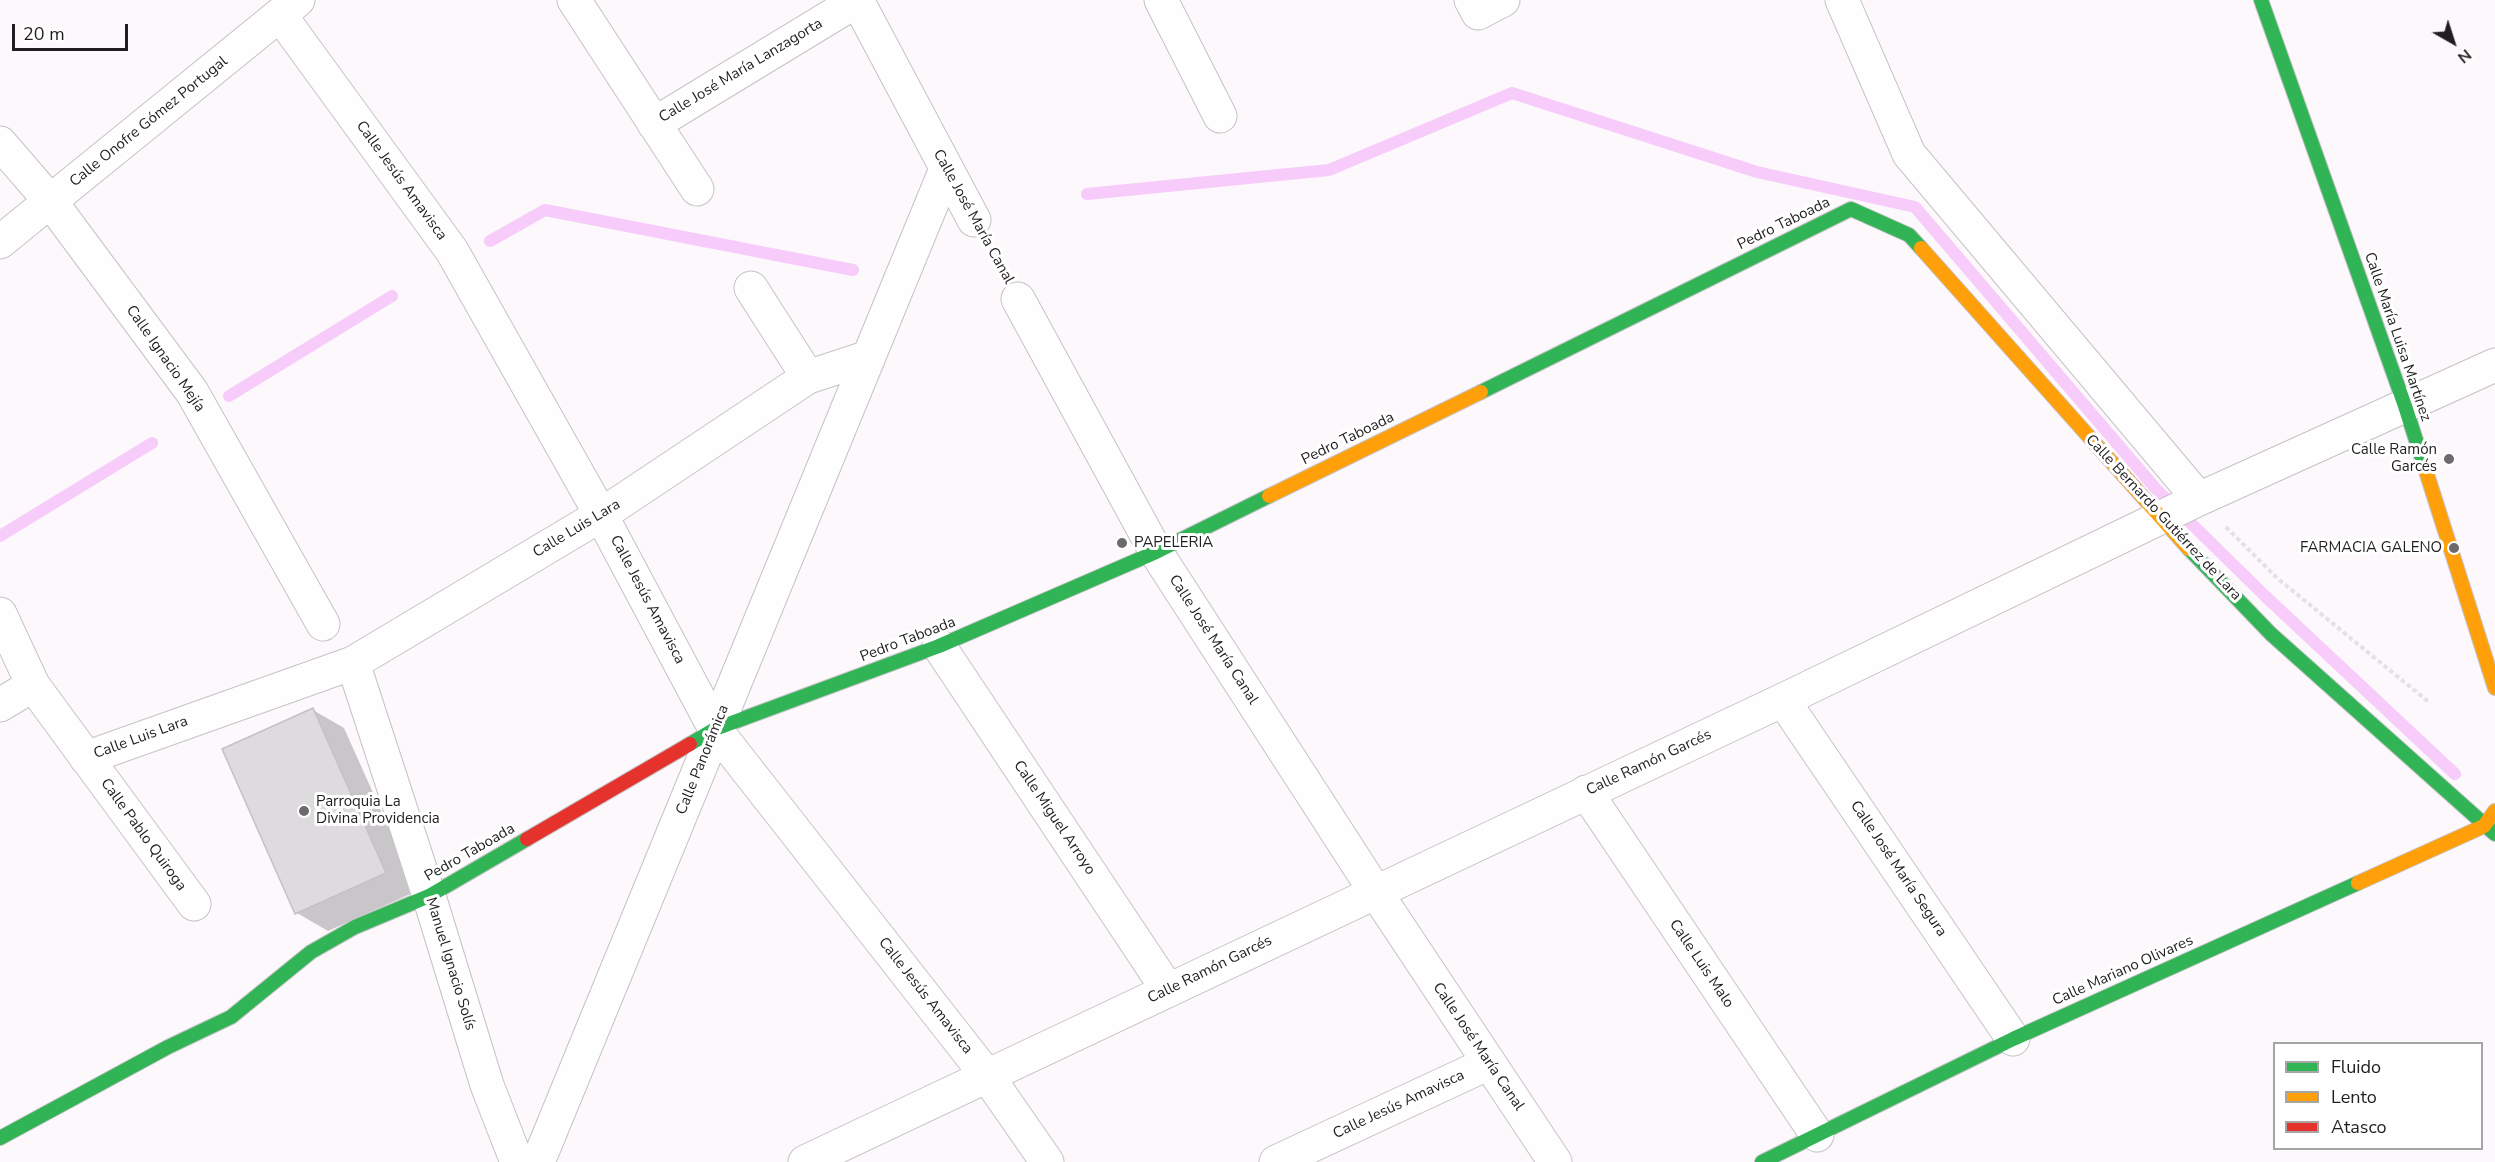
<!DOCTYPE html>
<meta charset="utf-8">
<style>
body{margin:0}
#map{position:relative;width:2495px;height:1162px;overflow:hidden;background:#fcf8fc;font-family:"Nunito Sans",sans-serif}
canvas{display:block}
.legend{position:absolute;left:2273px;top:1042px;width:210px;height:108px;box-sizing:border-box;background:#fff;border:2px solid #a6a5a6;margin:0;padding:8px 10px;list-style:none;font-size:18px;color:#201e20}
.legend li{display:flex;align-items:center;gap:12px;height:30px}
.legend b{width:30px;border:2px solid #a6a5a6}
.north{position:absolute;left:2423px;top:12px;width:60px;height:60px;-webkit-text-stroke:4px #fff;paint-order:stroke;rotate:141deg;font-size:16px;font-weight:700;line-height:24px;text-align:center;color:#201e20}
.north::after{content:'';display:block;margin:auto;width:21px;height:27px;background:#201e20;clip-path:polygon(50% 0,100% 100%,50% 72%,0 100%)}
.scale{position:absolute;left:12px;top:24px;width:116px;height:27px;box-sizing:border-box;border:3px solid #201e20;border-top:0;padding-left:8px;font-size:18px;line-height:21px;white-space:nowrap;color:#201e20;-webkit-text-stroke:4px #fff;paint-order:stroke}
</style>
<div id="map">
<canvas width="2495" height="1162"></canvas>
<ul class="legend">
<li><b style="height:8px;background:#30b455"></b>Fluido</li>
<li><b style="height:8px;background:#ff9f0a"></b>Lento</li>
<li><b style="height:8px;background:#e5322d"></b>Atasco</li>
</ul>
<div class="north">N</div>
<div class="scale">20 m</div>
</div>
<script>
const g = document.querySelector('canvas').getContext('2d');
g.lineJoin = 'round';
function fillPath(path, color) {
  g.fillStyle = color;
  g.fill(path, 'evenodd');
}
function poly(rows) {
  const path = new Path2D();
  for (const r of rows) {
    path.moveTo(r[0], r[1]);
    for (let i = 2; i < r.length; i += 2) path.lineTo(r[i], r[i + 1]);
  }
  return path;
}
function strokePath(path, color, width, dash) {
  g.strokeStyle = color;
  g.lineWidth = width;
  g.lineCap = dash ? 'butt' : 'round';
  g.setLineDash(dash || []);
  g.stroke(path);
}
function write(font, color, halo, rows, align = 'center') {
  g.font = font + ' "Nunito Sans",sans-serif';
  g.lineWidth = 6;
  g.setLineDash([]);
  g.textBaseline = 'middle';
  g.strokeStyle = halo;
  g.fillStyle = color;
  for (const [text, x, y, turn = 0] of rows) {
    g.save();
    g.translate(x, y);
    g.rotate((+turn || 0) * Math.PI / 180);
    g.textAlign = isNaN(turn) ? turn : align;
    if (halo) g.strokeText(text, 0, 0);
    g.fillText(text, 0, 0);
    g.restore();
  }
}
const shadow = poly([
 [313,710,344,728,417,891,328,931,297,913]
]);
const stream = poly([
 [1087,194,1329,170,1512,93,1757,172,1915,207,2156,489,2264,595,2455,774],
 [490,241,545,210,853,270],
 [229,396,392,296],
 [0,536,152,443]
]);
const building = poly([
 [313,708,386,873,295,914,222,749,313,708]
]);
const path = poly([
 [991,252,1001,269],
 [2226,527,2277,578,2430,703]
]);
const street = poly([
 [574,0,697,189],
 [857,0,974,220],
 [1161,0,1220,116],
 [1471,0,1478,13,1503,0],
 [1842,0,1909,154,2199,499],
 [280,15,452,251,601,515,715,729,988,1077,1047,1162],
 [654,124,858,0],
 [0,143,51,202,192,392,323,624],
 [0,242,298,0],
 [751,288,808,377],
 [1018,299,1156,552,1375,891,1555,1162],
 [0,614,33,685,194,904],
 [939,646,1168,990],
 [353,663,429,896,487,1085,517,1162],
 [1783,700,2013,1039],
 [0,705,33,685],
 [86,758,353,663,601,515,808,377,869,357],
 [1586,792,1817,1135],
 [538,1162,946,169],
 [805,1162,1783,700,2199,499,2495,365],
 [1276,1162,1489,1063]
]);
const fast = poly([
 [2261,0,2405,406,2425,468],
 [1481,392,1851,209,1909,235,1921,248],
 [2189,549,2271,634,2495,834],
 [690,744,715,729,939,646,1156,552,1269,496],
 [0,1138,168,1047,231,1017,311,952,355,927,429,896,527,839],
 [1762,1162,2013,1039,2358,883]
]);
const slow = poly([
 [1921,248,2189,549],
 [2425,468,2495,688],
 [1269,496,1481,392],
 [2358,883,2484,826,2495,811]
]);
const jam = poly([
 [527,839,690,744]
]);
const markers = [
 [2449,459,6,"#6d6a6d"],
 [1122,543,6,"#6d6a6d"],
 [2454,548,6,"#6d6a6d"],
 [304,811,6,"#6d6a6d"]
];
const streetNames = [
 ["Calle José María Lanzagorta",741,71,-31],
 ["Calle Onofre Gómez Portugal",149,122,-39],
 ["Calle Jesús Amavisca",401,181,54],
 ["Calle José María Canal",973,217,61],
 ["Pedro Taboada",1784,224,-26],
 ["Calle María Luisa Martínez",2397,337,71],
 ["Calle Ignacio Mejía",165,359,55],
 ["Pedro Taboada",1348,439,-26],
 ["Calle Bernardo Gutiérrez de Lara",2163,518,47],
 ["Calle Luis Lara",577,529,-31],
 ["Calle Jesús Amavisca",647,600,62],
 ["Pedro Taboada",908,640,-21],
 ["Calle José María Canal",1213,640,57],
 ["Calle Luis Lara",141,738,-20],
 ["Calle Panorámica",703,760,-68],
 ["Calle Ramón Garcés",1649,763,-25],
 ["Calle Miguel Arroyo",1054,818,56],
 ["Calle Pablo Quiroga",143,835,54],
 ["Pedro Taboada",470,853,-30],
 ["Calle José María Segura",1898,869,56],
 ["Manuel Ignacio Solís",450,964,73],
 ["Calle Luis Malo",1701,964,56],
 ["Calle Ramón Garcés",1210,970,-26],
 ["Calle Mariano Olivares",2123,971,-24],
 ["Calle Jesús Amavisca",925,996,52],
 ["Calle José María Canal",1478,1047,56],
 ["Calle Jesús Amavisca",1399,1105,-25]
];
const poiNames = [
 ["Calle Ramón",2437,450],
 ["Garcés",2437,467],
 ["PAPELERIA",1134,543,"left"],
 ["FARMACIA GALENO",2442,548],
 ["Parroquia La",316,802,"left"],
 ["Divina Providencia",316,819,"left"]
];
fillPath(shadow, '#0003');
strokePath(stream, '#f7ccfa', 12);
fillPath(building, '#dedbde');
strokePath(building, '#c3c1c3', 1.5);
strokePath(street, '#c5c3c5', 35);
strokePath(fast, '#c5c3c5', 16);
strokePath(slow, '#c5c3c5', 16);
strokePath(jam, '#c5c3c5', 16);
strokePath(path, '#e2e2e2', 4, [4.5, 3]);
strokePath(street, '#fffeff', 33);
strokePath(fast, '#30b455', 14);
strokePath(slow, '#ff9f0a', 14);
strokePath(jam, '#e5322d', 14);
for (const [x, y, r, color] of markers) {
  const dot = new Path2D();
  dot.arc(x, y, r, 0, 2 * Math.PI);
  g.fillStyle = color;
  g.fill(dot);
  strokePath(dot, '#fff', 2);
}
write('15px', '#201e20', '#fff', streetNames);
write('15px', '#201e20', '#fff', poiNames, 'right');
</script>
